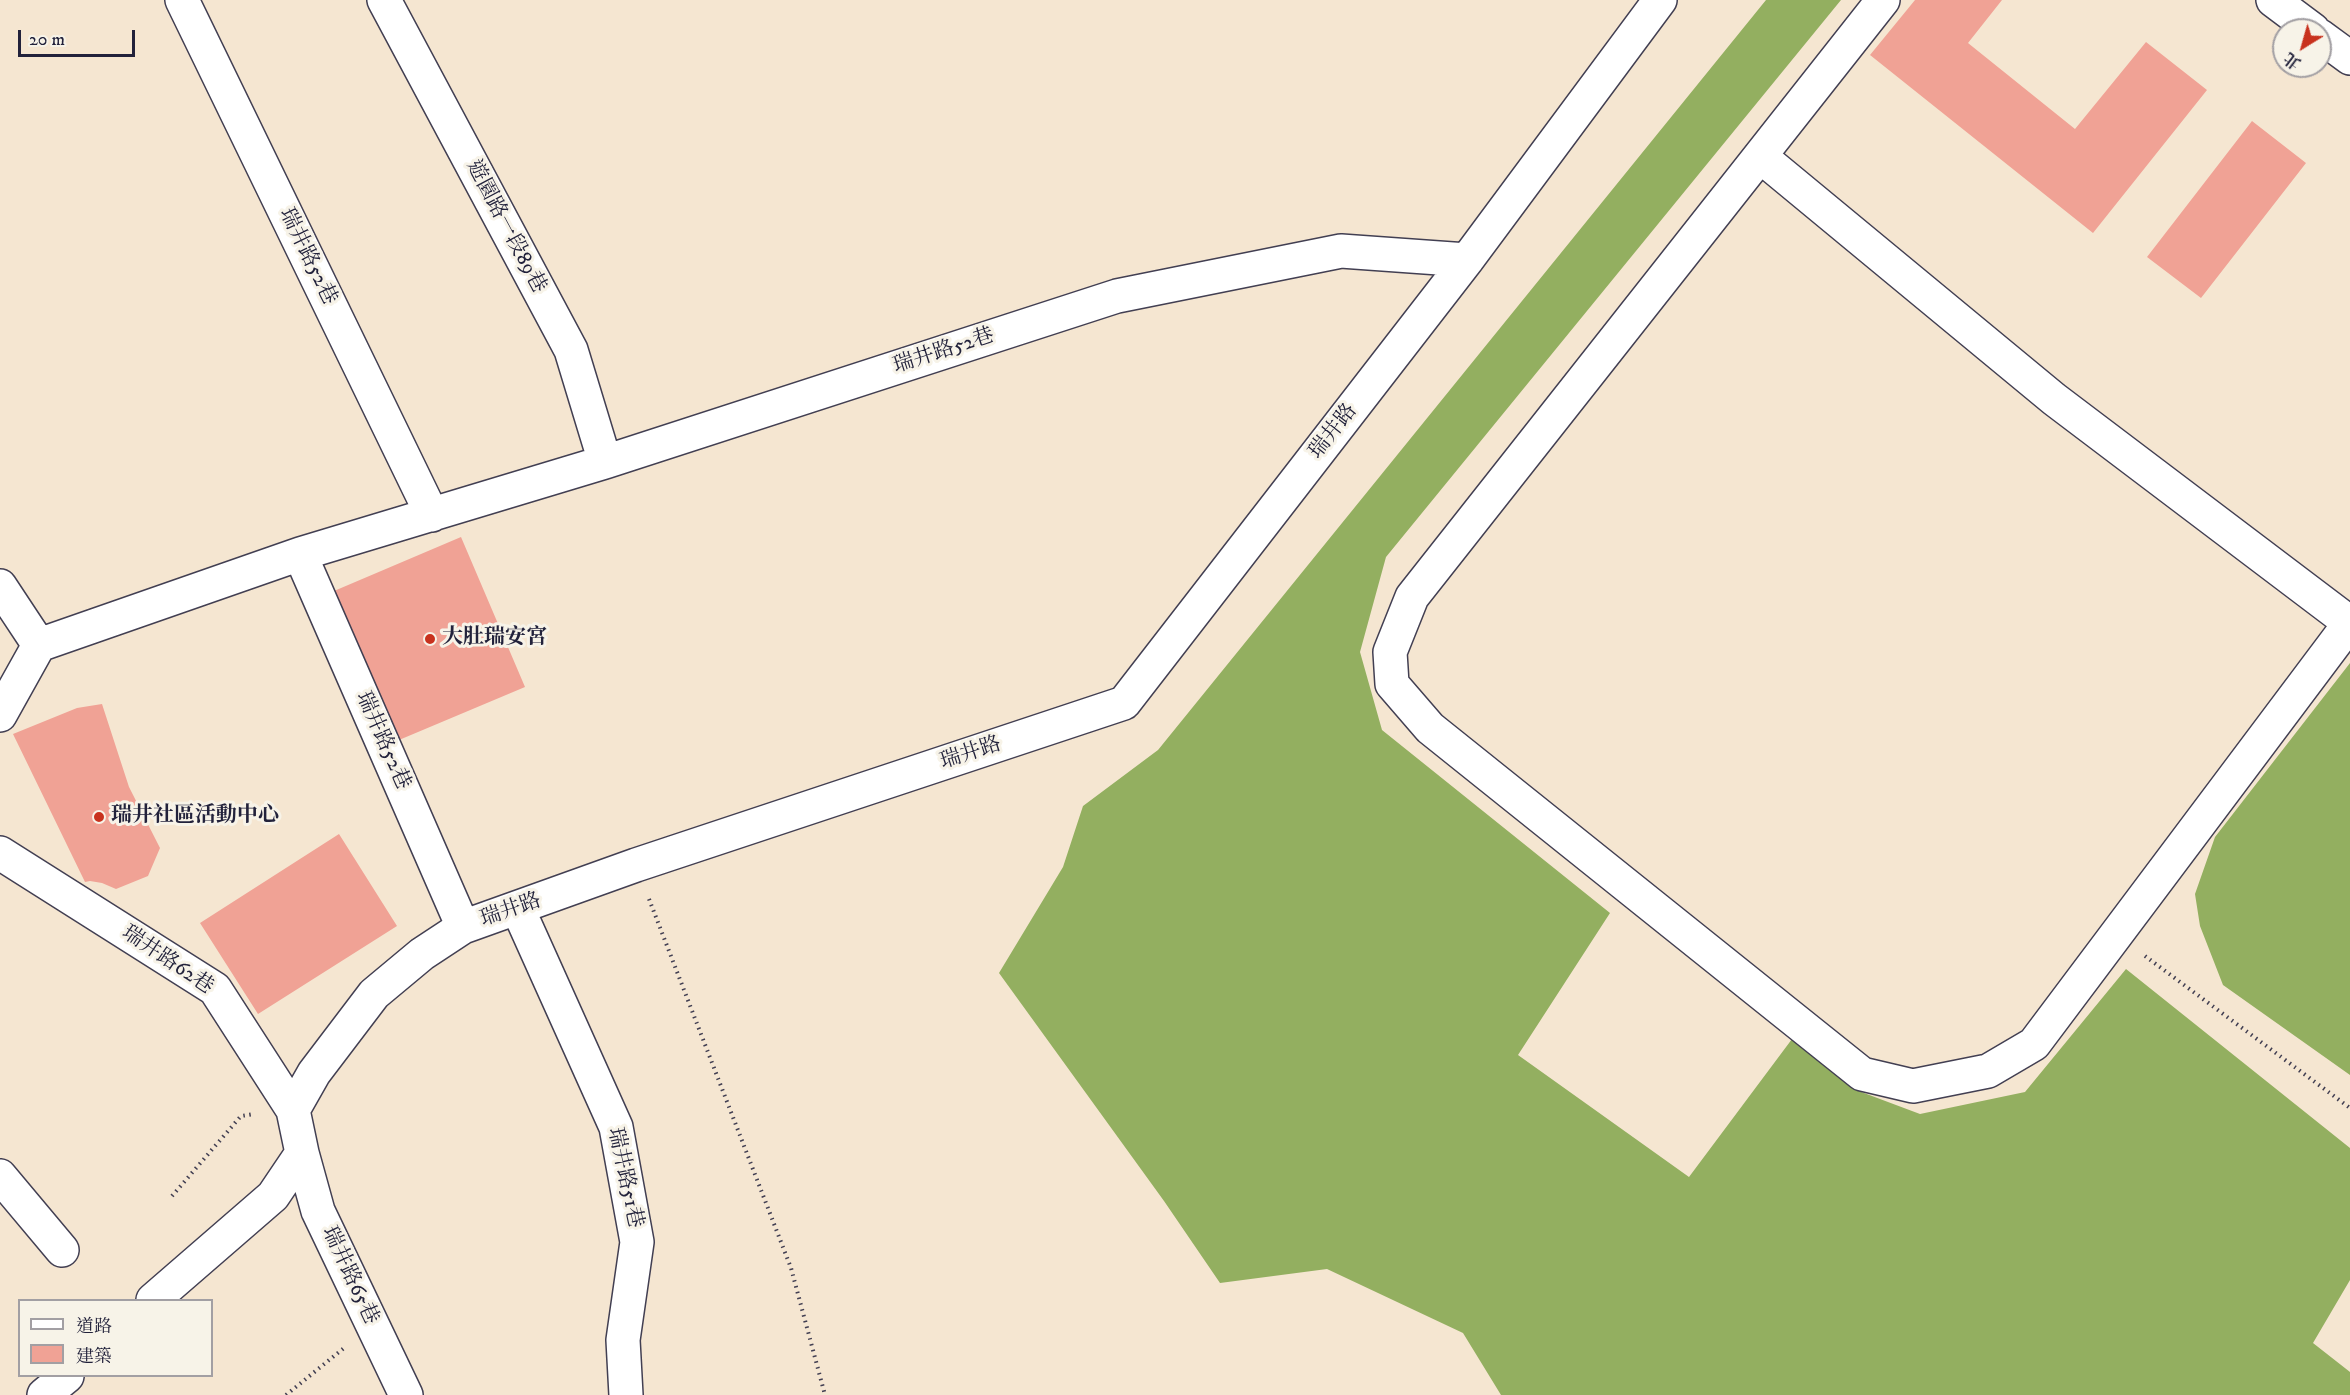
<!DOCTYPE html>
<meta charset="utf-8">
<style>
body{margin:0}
#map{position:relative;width:2350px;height:1395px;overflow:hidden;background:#f5e6d1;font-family:"IM FELL DW Pica","Noto Serif TC",serif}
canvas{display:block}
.legend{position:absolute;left:18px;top:1299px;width:195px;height:78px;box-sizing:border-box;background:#f7f3e8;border:2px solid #a29fa3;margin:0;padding:8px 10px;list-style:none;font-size:18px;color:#22223b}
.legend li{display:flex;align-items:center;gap:12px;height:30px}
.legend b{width:30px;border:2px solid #a29fa3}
.north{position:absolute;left:2272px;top:18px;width:60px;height:60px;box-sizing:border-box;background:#f7f3e8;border:2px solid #a29fa3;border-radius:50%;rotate:217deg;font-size:16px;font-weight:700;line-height:24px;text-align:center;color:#22223b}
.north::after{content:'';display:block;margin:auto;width:21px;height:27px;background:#c8321e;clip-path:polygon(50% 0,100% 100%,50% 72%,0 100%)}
.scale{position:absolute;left:18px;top:30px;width:117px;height:27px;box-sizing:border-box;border:3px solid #22223b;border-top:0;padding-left:8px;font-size:18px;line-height:21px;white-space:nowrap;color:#22223b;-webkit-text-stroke:4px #f7f3e8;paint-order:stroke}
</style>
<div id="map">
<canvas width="2350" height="1395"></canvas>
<ul class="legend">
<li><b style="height:8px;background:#fff"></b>道路</li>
<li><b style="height:16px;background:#f0a295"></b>建築</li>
</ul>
<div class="north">北</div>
<div class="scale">20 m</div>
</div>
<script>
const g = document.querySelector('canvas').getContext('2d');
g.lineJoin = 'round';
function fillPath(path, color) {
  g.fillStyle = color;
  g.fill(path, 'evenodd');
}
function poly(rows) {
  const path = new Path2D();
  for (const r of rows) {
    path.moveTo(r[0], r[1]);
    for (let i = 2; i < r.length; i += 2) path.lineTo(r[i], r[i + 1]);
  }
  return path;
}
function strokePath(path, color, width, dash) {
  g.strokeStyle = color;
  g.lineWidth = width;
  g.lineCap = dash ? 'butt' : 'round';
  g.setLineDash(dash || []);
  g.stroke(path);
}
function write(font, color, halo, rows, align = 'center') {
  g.font = font + ' "IM FELL DW Pica","Noto Serif TC",serif';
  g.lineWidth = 6;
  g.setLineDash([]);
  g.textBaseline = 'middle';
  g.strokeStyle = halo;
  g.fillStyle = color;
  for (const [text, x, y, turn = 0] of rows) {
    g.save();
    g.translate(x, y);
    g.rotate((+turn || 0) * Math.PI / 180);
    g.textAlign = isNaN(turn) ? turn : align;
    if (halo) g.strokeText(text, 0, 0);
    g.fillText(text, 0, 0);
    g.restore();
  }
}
const forest = poly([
 [1766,0,1841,0,1386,557,1360,652,1382,730,1610,913,1518,1055,1689,1177,1795,1035,1856,1090,1920,1114,2025,1092,2126,969,2350,1148,2350,1280,2313,1343,2350,1372,2350,1395,1501,1395,1463,1333,1327,1269,1220,1283,1164,1201,999,973,1063,867,1083,806,1158,750],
 [2350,663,2350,1075,2223,985,2200,926,2195,894,2215,837]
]);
const building = poly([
 [1915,0,2002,0,1968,43,2075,129,2146,42,2207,90,2093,233,1870,55],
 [2252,121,2306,163,2201,298,2147,257],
 [461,537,525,687,399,740,334,591],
 [102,704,129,787,160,848,148,876,116,889,102,883,90,881,85,882,13,734,77,708],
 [339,834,397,926,258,1014,200,923]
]);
const path = poly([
 [649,899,791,1268,825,1395],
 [2145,956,2350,1108],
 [172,1196,241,1116,254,1114],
 [286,1395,344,1348]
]);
const minor = poly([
 [182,0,432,515],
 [384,0,571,350,605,462],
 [1883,0,1412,597,1390,652,1392,684,1430,728,1862,1074,1913,1086,1988,1071,2034,1044,2350,623],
 [2273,0,2313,30],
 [2320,36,2350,58],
 [1760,156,2054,399,2350,623],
 [300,554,463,927],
 [0,586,39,645],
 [39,645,300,554,605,462,1117,296,1341,251,1467,260],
 [0,715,39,645],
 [0,853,215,989,293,1110],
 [518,909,616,1127,637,1242,623,1340,626,1395],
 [302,1153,318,1211,406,1395],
 [0,1176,62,1250],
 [153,1300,273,1196,302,1153,293,1110,314,1073,374,994,422,954,463,927,636,865,1124,703,1467,260,1660,0],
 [44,1395,67,1376]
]);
const markers = [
 [430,639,6,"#c8321e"],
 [99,817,6,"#c8321e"]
];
const streetNames = [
 ["遊園路一段89巷",505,227,62],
 ["瑞井路52巷",307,257,64],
 ["瑞井路52巷",944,352,-18],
 ["瑞井路",1334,432,-52],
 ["瑞井路52巷",382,741,66],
 ["瑞井路",971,754,-18],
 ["瑞井路",511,911,-19],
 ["瑞井路62巷",167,961,34],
 ["瑞井路51巷",624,1178,78],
 ["瑞井路65巷",349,1276,65]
];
const poiNames = [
 ["大肚瑞安宮",442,639],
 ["瑞井社區活動中心",111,817]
];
fillPath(forest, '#93af60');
fillPath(building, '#f0a295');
strokePath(minor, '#423f52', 36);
strokePath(path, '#423f52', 4, [1.5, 4.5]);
strokePath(minor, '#fff', 33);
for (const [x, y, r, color] of markers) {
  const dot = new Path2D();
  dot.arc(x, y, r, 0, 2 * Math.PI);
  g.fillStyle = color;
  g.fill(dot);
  strokePath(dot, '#f7f3e8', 2);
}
write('21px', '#22223b', '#f7f3e8', streetNames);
write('bold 21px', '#22223b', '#f7f3e8', poiNames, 'left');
</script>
